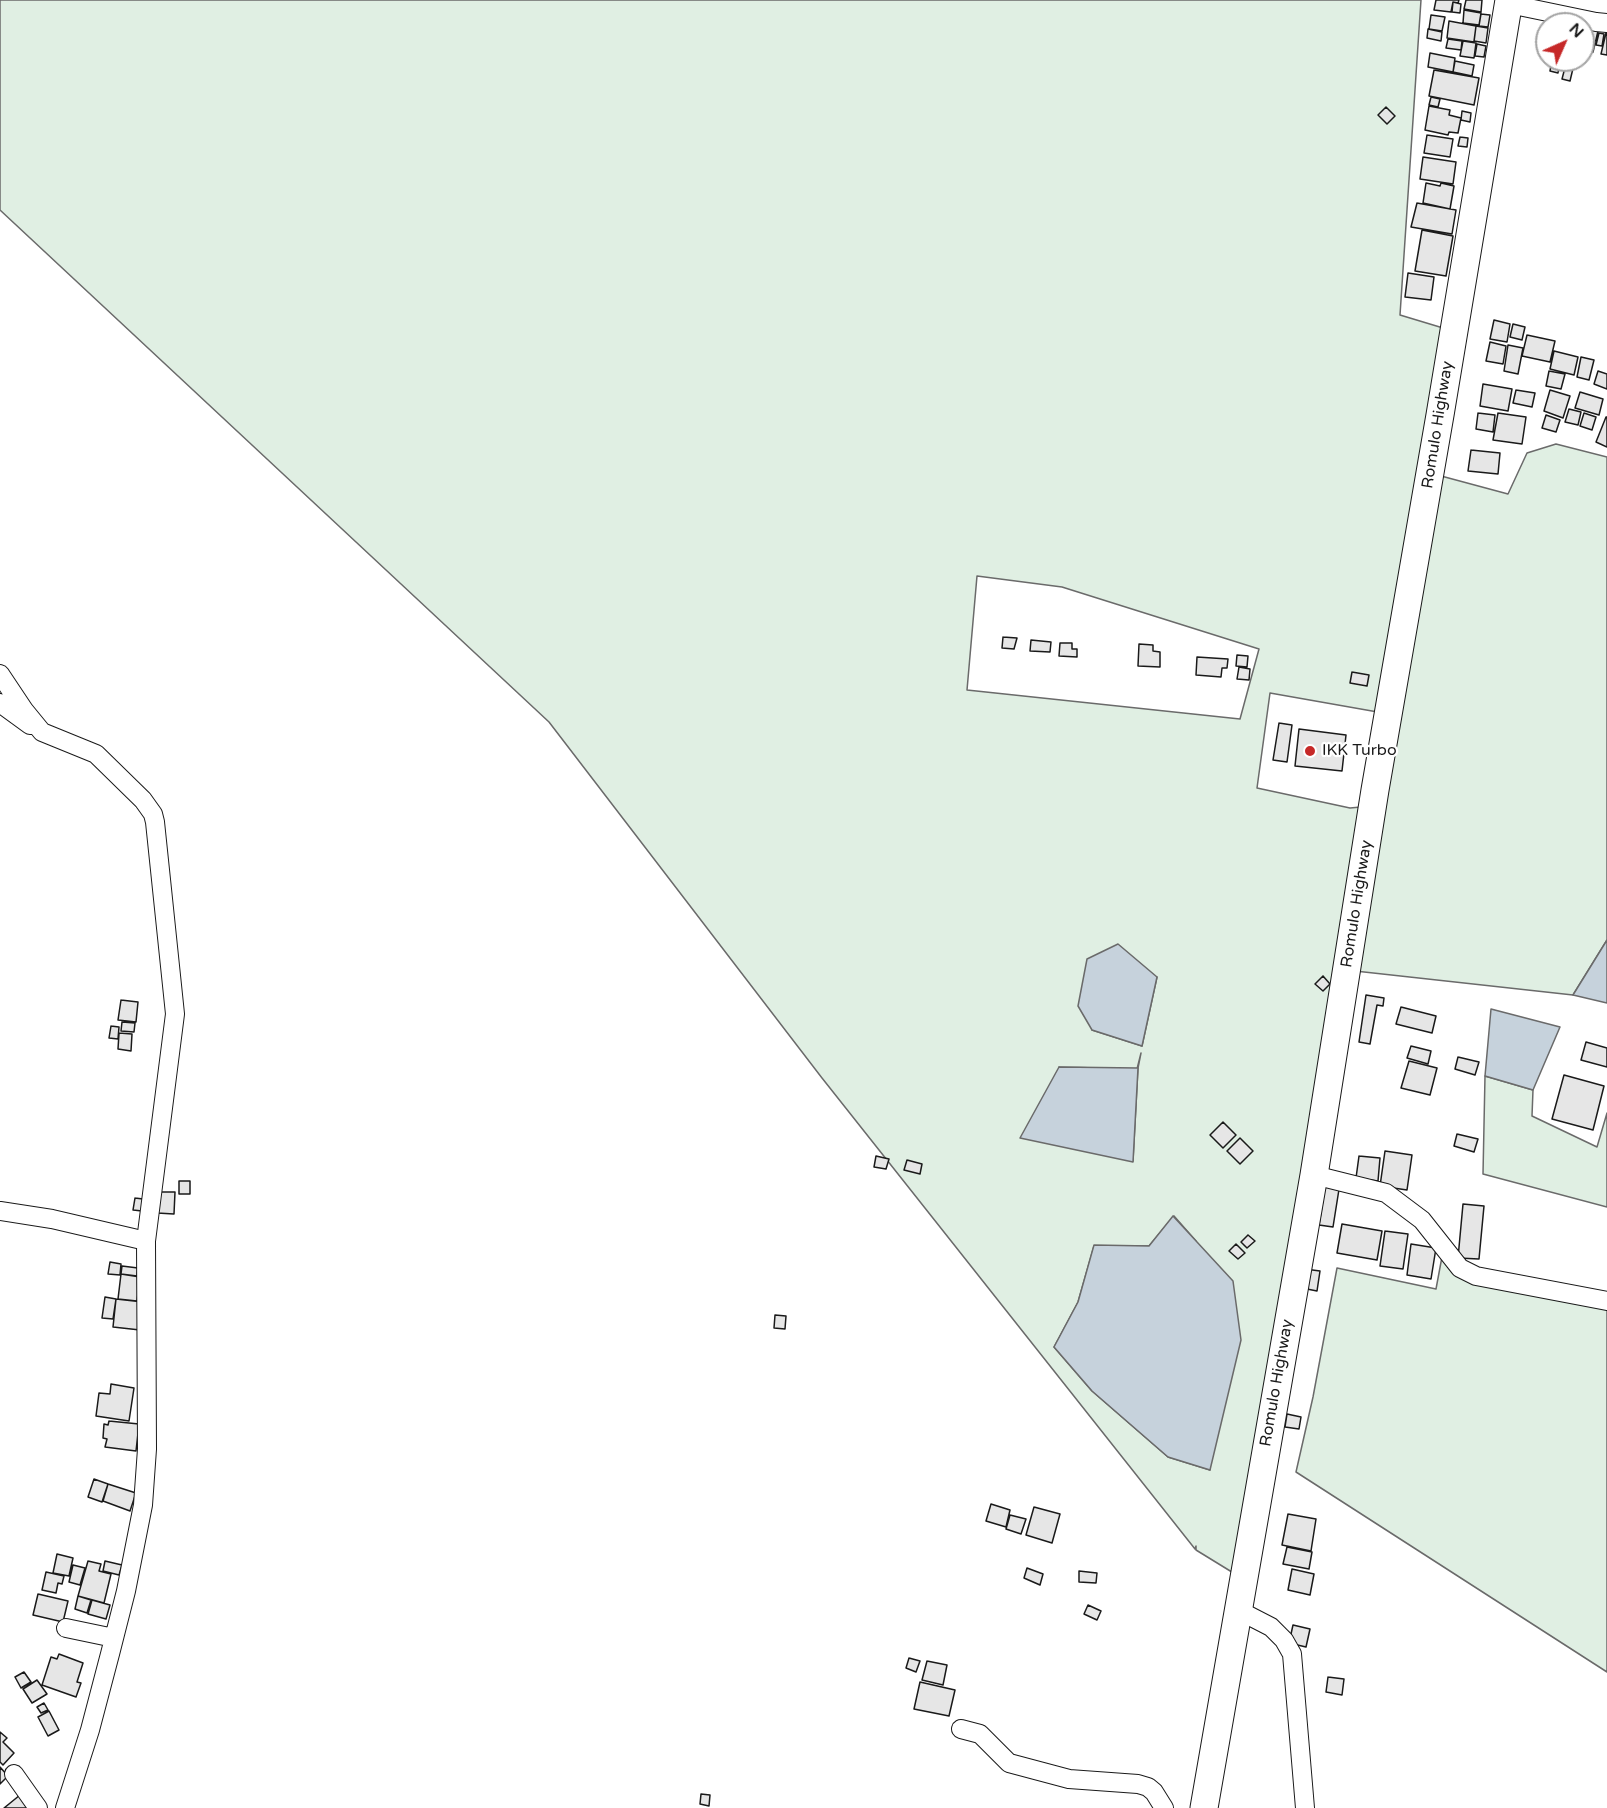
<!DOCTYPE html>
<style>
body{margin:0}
#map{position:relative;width:1607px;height:1808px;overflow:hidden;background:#fff;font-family:"Varela Round",sans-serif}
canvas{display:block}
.north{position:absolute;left:1535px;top:12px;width:60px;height:60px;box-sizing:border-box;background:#fff;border:2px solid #a3a3a3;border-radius:50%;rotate:45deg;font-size:16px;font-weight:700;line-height:24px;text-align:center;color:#1a1a1a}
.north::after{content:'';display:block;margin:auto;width:21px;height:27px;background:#c62828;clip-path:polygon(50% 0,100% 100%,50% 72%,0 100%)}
</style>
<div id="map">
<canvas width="1607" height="1808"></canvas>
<div class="north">N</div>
</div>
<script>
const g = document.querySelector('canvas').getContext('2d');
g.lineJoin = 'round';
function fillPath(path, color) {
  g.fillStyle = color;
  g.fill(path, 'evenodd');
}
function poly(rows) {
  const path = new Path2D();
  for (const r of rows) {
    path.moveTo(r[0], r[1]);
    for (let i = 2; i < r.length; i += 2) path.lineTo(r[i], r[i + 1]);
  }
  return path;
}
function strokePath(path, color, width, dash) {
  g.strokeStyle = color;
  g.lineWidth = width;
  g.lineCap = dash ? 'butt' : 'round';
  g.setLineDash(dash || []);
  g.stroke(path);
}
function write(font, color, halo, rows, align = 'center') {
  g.font = font + ' "Varela Round",sans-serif';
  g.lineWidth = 4.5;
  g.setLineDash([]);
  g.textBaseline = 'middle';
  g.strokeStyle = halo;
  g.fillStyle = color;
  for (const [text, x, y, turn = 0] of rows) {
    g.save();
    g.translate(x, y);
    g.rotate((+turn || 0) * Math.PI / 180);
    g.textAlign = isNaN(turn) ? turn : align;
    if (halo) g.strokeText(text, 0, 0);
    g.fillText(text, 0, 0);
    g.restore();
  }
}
const green = poly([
 [0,0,1421,0,1400,315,1453,331,1430,473,1508,494,1527,453,1556,444,1607,457,1607,940,1573,995,1346,970,1240,1577,1196,1550,1196,1546,1195,1549,822,1078,549,722,0,210,0,0],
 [977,576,1062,587,1259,649,1240,719,967,690,977,576],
 [1270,693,1389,714,1372,806,1350,808,1257,788,1270,693],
 [1157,977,1142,1046,1092,1030,1157,977],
 [1141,1053,1138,1068,1133,1161,1059,1067,1137,1069,1141,1053],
 [1174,1216,1196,1241,1210,1470,1168,1457,1092,1391,1054,1347,1078,1302,1094,1246,1149,1246,1174,1216],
 [1485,1076,1533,1090,1532,1116,1597,1147,1607,1113,1607,1207,1483,1174,1485,1076],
 [1444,1246,1483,1278,1607,1301,1607,1672,1296,1472,1313,1397,1337,1268,1436,1289,1444,1246]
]);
const water = poly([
 [1607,940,1607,1003,1573,995,1607,940],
 [1118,944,1157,977,1142,1046,1092,1030,1078,1006,1087,959,1118,944],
 [1491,1009,1560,1027,1533,1090,1485,1076,1491,1009],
 [1059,1067,1138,1068,1133,1162,1020,1138,1059,1067],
 [1173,1216,1233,1281,1241,1340,1210,1470,1168,1457,1092,1391,1054,1347,1078,1302,1094,1245,1149,1246,1173,1216]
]);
const building = poly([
 [1436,0,1459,0,1458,3,1453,2,1451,12,1434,10,1436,0],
 [1466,0,1482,0,1481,12,1464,9,1466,0],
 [1453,2,1461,4,1460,13,1452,12,1453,2],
 [1464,10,1481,13,1479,25,1463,23,1464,10],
 [1481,14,1490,15,1488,27,1479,26,1481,14],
 [1431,15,1445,17,1442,31,1429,29,1431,15],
 [1449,21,1476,26,1474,42,1447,38,1449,21],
 [1476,26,1488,28,1486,43,1474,41,1476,26],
 [1428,29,1442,32,1441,41,1427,38,1428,29],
 [1590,29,1598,31,1593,52,1585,50,1590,29],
 [1599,33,1604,34,1602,46,1596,45,1599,33],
 [1606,33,1607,33,1607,55,1601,54,1606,33],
 [1448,39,1462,41,1461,50,1446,48,1448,39],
 [1463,41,1476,43,1474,58,1460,56,1463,41],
 [1477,44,1486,46,1484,57,1475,56,1477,44],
 [1430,53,1455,58,1453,72,1428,67,1430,53],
 [1552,60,1560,60,1558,73,1550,71,1552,60],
 [1567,60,1575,60,1570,81,1562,79,1567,60],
 [1455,61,1474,65,1472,76,1453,72,1455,61],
 [1434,70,1479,78,1474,105,1429,96,1434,70],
 [1431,97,1440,99,1438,107,1429,105,1431,97],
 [1429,106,1450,110,1449,115,1461,118,1458,133,1449,132,1448,135,1425,130,1429,106],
 [1386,107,1395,116,1387,124,1378,115,1386,107],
 [1462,111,1471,113,1470,122,1461,120,1462,111],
 [1427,135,1453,139,1450,157,1424,153,1427,135],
 [1460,137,1468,138,1467,147,1458,146,1460,137],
 [1423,157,1456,162,1453,184,1420,179,1423,157],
 [1426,183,1440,186,1441,183,1454,186,1450,209,1423,203,1426,183],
 [1417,203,1456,210,1452,234,1411,227,1417,203],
 [1422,230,1453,236,1446,276,1415,271,1422,230],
 [1408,273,1434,277,1431,300,1405,297,1408,273],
 [1494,320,1510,324,1507,342,1490,339,1494,320],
 [1513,324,1525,327,1522,340,1510,337,1513,324],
 [1527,335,1555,341,1550,362,1522,356,1527,335],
 [1490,342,1506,346,1503,364,1486,361,1490,342],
 [1508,345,1523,348,1518,374,1504,371,1508,345],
 [1554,351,1578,357,1574,375,1550,369,1554,351],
 [1581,357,1594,360,1589,380,1577,377,1581,357],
 [1549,371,1565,374,1561,389,1546,386,1549,371],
 [1598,371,1607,374,1607,389,1594,384,1598,371],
 [1483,384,1512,389,1508,411,1480,406,1483,384],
 [1516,390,1535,393,1532,407,1513,403,1516,390],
 [1550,390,1570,396,1563,418,1544,411,1550,390],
 [1580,392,1603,399,1599,415,1575,408,1580,392],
 [1569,409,1581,412,1578,425,1565,422,1569,409],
 [1478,413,1495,415,1493,432,1476,429,1478,413],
 [1498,413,1526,417,1522,444,1493,440,1498,413],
 [1584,413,1596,417,1592,430,1580,426,1584,413],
 [1546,415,1560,420,1556,432,1542,428,1546,415],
 [1606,417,1607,417,1607,447,1596,442,1606,417],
 [1471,450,1500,453,1498,474,1468,471,1471,450],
 [1003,637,1017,638,1014,649,1002,648,1003,637],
 [1031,640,1051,642,1050,652,1030,651,1031,640],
 [1060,643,1072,643,1072,649,1077,649,1077,657,1059,656,1060,643],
 [1139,644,1153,645,1153,651,1160,652,1160,667,1138,666,1139,644],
 [1237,655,1248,656,1247,667,1236,666,1237,655],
 [1197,657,1228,659,1227,668,1222,668,1221,677,1196,675,1197,657],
 [1239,667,1250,669,1249,680,1237,679,1239,667],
 [1352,672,1369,675,1367,686,1350,683,1352,672],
 [1279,723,1292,725,1287,762,1273,760,1279,723],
 [1299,729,1346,735,1342,771,1295,766,1299,729],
 [1323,976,1330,984,1323,991,1315,984,1323,976],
 [1366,995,1384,998,1383,1006,1377,1005,1370,1044,1359,1042,1366,995],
 [121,1000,138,1002,136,1022,118,1020,121,1000],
 [1401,1007,1436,1016,1432,1033,1396,1024,1401,1007],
 [122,1022,135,1023,134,1032,121,1031,122,1022],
 [111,1026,119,1027,118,1039,109,1038,111,1026],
 [119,1033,132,1034,131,1051,118,1049,119,1033],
 [1586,1042,1607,1048,1607,1067,1581,1060,1586,1042],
 [1411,1046,1431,1051,1428,1064,1407,1058,1411,1046],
 [1458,1057,1479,1062,1475,1075,1455,1069,1458,1057],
 [1409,1061,1437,1068,1430,1095,1401,1088,1409,1061],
 [1564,1075,1604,1086,1593,1130,1552,1119,1564,1075],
 [1223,1122,1236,1135,1223,1148,1210,1135,1223,1122],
 [1457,1134,1478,1139,1474,1152,1454,1146,1457,1134],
 [1240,1138,1253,1151,1240,1164,1227,1151,1240,1138],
 [1385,1151,1412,1155,1407,1190,1380,1186,1385,1151],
 [876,1156,889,1159,886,1169,874,1167,876,1156],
 [1359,1156,1380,1158,1378,1181,1356,1178,1359,1156],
 [907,1160,922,1164,920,1174,904,1170,907,1160],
 [179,1181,190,1181,190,1194,179,1194,179,1181],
 [1326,1181,1340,1183,1333,1227,1319,1225,1326,1181],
 [158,1192,175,1192,174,1214,157,1213,158,1192],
 [135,1198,143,1199,142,1211,133,1210,135,1198],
 [1463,1204,1484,1206,1479,1259,1458,1258,1463,1204],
 [1342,1224,1382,1231,1377,1260,1337,1253,1342,1224],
 [1385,1231,1408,1234,1403,1269,1380,1266,1385,1231],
 [1248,1235,1255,1241,1247,1248,1241,1242,1248,1235],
 [1236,1244,1245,1253,1238,1259,1229,1251,1236,1244],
 [1411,1244,1436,1248,1431,1279,1407,1275,1411,1244],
 [110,1262,121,1264,120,1275,108,1274,110,1262],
 [122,1266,138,1268,137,1276,121,1274,122,1266],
 [1305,1269,1320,1271,1317,1291,1302,1288,1305,1269],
 [121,1274,140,1277,137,1301,118,1299,121,1274],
 [105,1297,116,1299,113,1319,102,1318,105,1297],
 [116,1299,143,1302,140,1330,113,1327,116,1299],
 [775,1315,786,1316,785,1329,774,1328,775,1315],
 [111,1384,134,1388,129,1421,96,1416,99,1393,110,1394,111,1384],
 [1287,1414,1301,1417,1299,1429,1285,1427,1287,1414],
 [109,1421,139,1424,136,1451,105,1447,107,1439,103,1438,104,1424,108,1425,109,1421],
 [94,1479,108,1484,102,1502,88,1497,94,1479],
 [108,1484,136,1493,130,1511,103,1501,108,1484],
 [991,1504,1010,1510,1006,1527,986,1521,991,1504],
 [1034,1507,1060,1514,1052,1543,1026,1535,1034,1507],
 [1288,1514,1316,1519,1311,1551,1282,1545,1288,1514],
 [1010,1515,1026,1519,1021,1534,1006,1529,1010,1515],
 [1287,1547,1312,1552,1309,1569,1283,1564,1287,1547],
 [57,1554,73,1558,69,1576,53,1573,57,1554],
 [88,1561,101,1564,99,1571,111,1574,104,1603,78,1596,88,1561],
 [105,1561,122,1565,119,1575,103,1571,105,1561],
 [73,1565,85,1568,80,1585,69,1582,73,1565],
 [1027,1568,1043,1574,1040,1585,1024,1578,1027,1568],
 [1292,1569,1314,1574,1310,1595,1288,1590,1292,1569],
 [1079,1571,1097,1573,1096,1583,1079,1582,1079,1571],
 [46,1572,64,1576,62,1584,58,1583,56,1593,42,1590,46,1572],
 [38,1594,68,1601,63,1622,33,1615,38,1594],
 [78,1596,91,1600,87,1613,75,1609,78,1596],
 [92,1600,110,1605,106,1619,88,1614,92,1600],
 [1088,1605,1101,1611,1097,1620,1084,1614,1088,1605],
 [1293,1625,1310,1629,1306,1647,1289,1643,1293,1625],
 [59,1654,83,1663,77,1682,81,1683,76,1697,42,1685,51,1657,57,1659,59,1654],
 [909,1658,920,1661,916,1672,906,1668,909,1658],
 [927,1661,947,1665,943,1685,922,1680,927,1661],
 [24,1672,31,1682,21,1688,15,1677,24,1672],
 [1328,1677,1344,1679,1342,1695,1326,1692,1328,1677],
 [37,1680,47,1694,32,1703,23,1689,37,1680],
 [920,1682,955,1690,949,1716,914,1709,920,1682],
 [44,1703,48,1710,41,1713,37,1707,44,1703],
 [49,1711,59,1730,48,1736,38,1717,49,1711],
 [0,1732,7,1738,3,1742,14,1753,3,1765,0,1762,0,1732],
 [0,1767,8,1776,0,1784,0,1767],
 [701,1794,710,1795,709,1806,700,1804,701,1794],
 [20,1795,28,1808,4,1808,20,1795]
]);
const minor = poly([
 [1509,4,1596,22,1607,23],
 [0,674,24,710,42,732,96,754,143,800,153,814,155,822,175,1014,146,1241],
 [0,703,30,725],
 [1314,1175,1386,1193,1422,1220,1460,1268,1476,1276,1607,1301],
 [0,1211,52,1219,146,1241,147,1449,143,1505,126,1591,110,1654,90,1730,65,1808],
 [1238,1610,1271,1627,1284,1640,1292,1654,1305,1808],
 [66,1628,114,1638],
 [961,1729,980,1734,1009,1763,1069,1779,1138,1784,1148,1787,1154,1792,1164,1808],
 [14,1774,38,1808]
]);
const highway = poly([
 [1204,1808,1314,1175,1375,790,1440,415,1509,0]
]);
const markers = [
 [1310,751,6,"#c62828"]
];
const streetNames = [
 ["Romulo Highway",1438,425,-81],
 ["Romulo Highway",1357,904,-81],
 ["Romulo Highway",1277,1383,-80]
];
const poiNames = [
 ["IKK Turbo",1322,751]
];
fillPath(green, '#e0efe3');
strokePath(green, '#6a6a6a', 1.5);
fillPath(water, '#c6d2dc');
strokePath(water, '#6a6a6a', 1.5);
fillPath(building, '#e6e6e6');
strokePath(building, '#1a1a1a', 1.5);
strokePath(minor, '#1a1a1a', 20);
strokePath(highway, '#1a1a1a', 29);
strokePath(minor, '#fff', 18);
strokePath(highway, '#fff', 27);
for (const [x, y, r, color] of markers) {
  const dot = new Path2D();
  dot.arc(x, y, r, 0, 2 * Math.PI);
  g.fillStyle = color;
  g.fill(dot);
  strokePath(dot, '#fff', 2);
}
write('16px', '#1a1a1a', '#fff', streetNames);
write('16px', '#1a1a1a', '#fff', poiNames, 'left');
</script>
